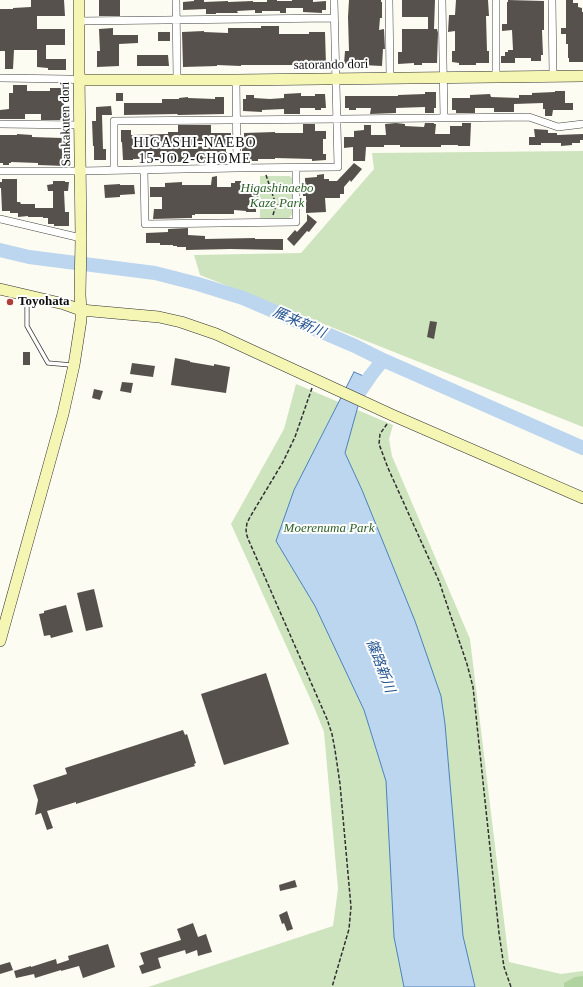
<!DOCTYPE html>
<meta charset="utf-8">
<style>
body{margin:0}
canvas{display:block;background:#fdfcf2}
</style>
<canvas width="583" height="987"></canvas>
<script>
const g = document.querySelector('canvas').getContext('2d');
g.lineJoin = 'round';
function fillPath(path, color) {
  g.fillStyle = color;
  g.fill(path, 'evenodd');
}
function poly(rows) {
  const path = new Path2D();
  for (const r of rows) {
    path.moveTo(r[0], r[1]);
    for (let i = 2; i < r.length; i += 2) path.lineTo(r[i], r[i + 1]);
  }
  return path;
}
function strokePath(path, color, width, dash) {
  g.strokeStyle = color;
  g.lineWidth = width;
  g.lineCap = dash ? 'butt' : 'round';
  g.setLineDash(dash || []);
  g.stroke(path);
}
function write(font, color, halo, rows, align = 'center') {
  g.font = font + ' "Times New Roman","Noto Sans JP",serif';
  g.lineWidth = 4;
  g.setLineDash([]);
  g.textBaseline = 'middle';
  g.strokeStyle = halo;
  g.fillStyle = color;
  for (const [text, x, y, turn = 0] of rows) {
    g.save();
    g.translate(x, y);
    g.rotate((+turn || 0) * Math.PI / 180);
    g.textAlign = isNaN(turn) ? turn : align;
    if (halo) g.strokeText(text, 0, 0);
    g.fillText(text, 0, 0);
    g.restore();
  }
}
const green = poly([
 [583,151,583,427,200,275,194,255,301,253,374,169,372,153],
 [260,176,290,176,293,179,293,213,289,218,260,218],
 [296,384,393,425,389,439,392,456,470,639,509,962,561,974,583,971,583,987,148,987,333,926,338,889,324,732,314,707,231,524,284,429]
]);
const forest = poly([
 [583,976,583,987,564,987,564,983,575,977]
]);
const water = poly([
 [354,372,366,377,345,453,362,490,415,621,441,696,445,724,463,936,475,987,404,987,394,937,386,781,364,710,315,606,276,541,294,490,354,372]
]);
const river = poly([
 [0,250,29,257,155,273,198,284,243,298,355,346,383,360,583,448],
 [354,400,371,375,383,360]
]);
const building = poly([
 [31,0,64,0,65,16,37,16,37,29,65,29,65,45,46,45,46,59,66,59,66,70,48,70,48,68,37,67,37,50,14,50,13,69,5,69,5,51,0,51,0,9,13,9,13,8,31,7],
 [99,0,120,0,120,16,99,16],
 [194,0,204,0,204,2,228,1,228,2,253,1,253,2,267,2,267,0,277,0,277,1,292,1,292,0,313,0,313,2,326,1,326,10,322,10,322,13,303,12,303,8,286,8,286,13,280,13,280,11,262,11,262,13,255,13,255,10,237,11,238,13,216,13,216,14,206,14,206,9,183,10,183,2,194,1],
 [349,0,381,0,381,2,382,2,382,18,380,18,379,30,384,29,385,49,383,49,382,66,344,64,345,51,349,51,348,17],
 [402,0,435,0,434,29,437,29,438,33,437,63,422,63,422,65,414,65,414,63,398,64,398,52,402,52,402,29,428,29,428,17,402,17],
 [456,0,488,0,489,16,486,16,487,51,489,51,489,63,476,63,476,65,459,65,459,63,452,62,452,51,455,51,455,31,448,32,449,15,455,15],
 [508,0,544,1,544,30,542,30,543,55,541,55,541,61,531,61,531,58,515,58,515,63,501,63,501,56,505,56,505,52,508,52,508,50,513,50,512,30,502,31,502,24,507,24,507,2,508,2],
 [566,0,573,0,573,3,578,3,578,7,582,8,582,12,583,12,583,62,569,62,569,58,568,58,568,44,566,44,566,34,561,34,561,28,566,28],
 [261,26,279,26,279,34,309,34,309,32,325,32,326,65,241,65,241,66,217,65,217,66,183,67,182,32,204,31,204,32,228,33,228,28,261,28],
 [113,28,113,35,138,35,138,43,119,44,119,66,97,67,97,51,100,51,99,29],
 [158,32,170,32,170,41,158,41],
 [137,55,168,55,169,66,137,66],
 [13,85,27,85,27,91,50,91,50,88,65,88,65,102,64,102,63,120,41,120,41,114,25,114,25,119,0,119,0,110,9,109,9,93,13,93],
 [555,91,565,91,565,103,573,103,573,110,553,110,552,116,545,116,545,109,543,109,543,103,514,104,514,112,494,112,494,108,475,108,475,113,456,113,456,110,452,110,452,98,470,98,470,95,490,94,491,97,519,98,519,95,532,95,532,93,555,92],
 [425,92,436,92,436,108,434,108,434,113,425,113,425,107,396,108,396,113,370,114,371,108,356,108,356,110,349,110,349,108,345,108,345,96,398,96,398,95,425,94],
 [116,93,123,93,123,101,116,101],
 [301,93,301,96,315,96,315,94,325,94,326,108,321,108,321,110,315,110,315,108,300,108,300,114,284,114,284,109,262,110,262,112,243,111,243,99,246,99,246,95,254,95,254,98,270,99,284,98,284,94],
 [188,97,188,98,215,99,215,97,224,97,224,114,178,115,177,114,124,115,124,103,162,103,162,99,179,99,179,98],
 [111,106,112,115,102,115,103,149,106,149,106,160,94,160,94,146,93,146,92,121,96,121,96,107],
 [396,123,405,124,405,126,424,127,425,123,434,123,434,124,436,124,435,134,450,134,450,126,462,126,462,123,471,123,470,146,458,146,458,145,441,145,441,147,400,147,400,145,384,145,384,147,366,147,365,161,353,161,353,147,344,148,344,137,354,137,354,131,364,130,364,125,371,125,371,135,386,135,385,124],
 [303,124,315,124,315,131,326,131,326,139,323,139,323,154,326,154,326,160,312,161,312,159,275,158,275,159,258,159,258,161,249,161,249,153,242,153,242,144,244,144,244,133,275,132,275,133,303,133],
 [178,125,211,125,211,133,231,133,231,140,226,140,226,152,228,152,228,161,216,161,216,159,201,160,201,159,182,159,182,162,171,162,171,158,133,159,133,160,123,160,122,142,121,142,121,130,131,130,131,135,168,134,168,132,178,132],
 [534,129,548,130,548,133,557,133,557,135,583,134,583,140,580,140,580,143,572,143,572,145,561,146,561,143,541,143,541,145,529,145,529,137,535,137],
 [17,134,32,135,32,137,62,138,62,149,66,149,66,164,65,166,38,165,38,163,11,162,11,163,9,163,9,165,3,165,3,163,0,163,0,135,17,135],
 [354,163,362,169,351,182,350,180,344,187,344,194,340,194,340,198,325,198,326,212,306,213,306,196,303,196,302,183,305,183,305,178,317,177,317,175,324,174,324,179,329,179,329,181,337,181],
 [217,176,217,187,231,187,231,183,235,183,235,181,241,181,241,185,257,185,257,187,259,187,258,200,256,200,256,212,246,212,246,211,234,210,234,214,195,214,195,215,192,215,192,218,188,218,153,219,154,209,162,209,162,197,150,197,150,187,165,187,165,183,182,182,182,185,211,185,212,177],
 [2,179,17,179,17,202,20,202,21,204,35,204,35,208,53,208,53,191,48,191,47,185,53,184,53,181,65,181,65,182,69,182,68,191,64,191,65,212,69,212,69,226,54,226,54,224,48,224,48,218,43,218,43,217,28,217,28,216,18,217,18,213,10,213,10,211,2,211,1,188,0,188,0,182,2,182],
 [120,184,120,185,134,185,135,194,120,195,120,197,105,198,104,185],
 [307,214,317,222,309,232,307,231,294,246,287,239,295,230,297,232,307,221],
 [188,228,188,235,205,236,205,239,255,238,255,239,283,239,283,250,230,249,186,250,186,247,177,247,177,246,173,246,173,245,160,245,160,243,146,243,146,233,168,232,168,229],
 [430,321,437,322,434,339,427,337],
 [23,352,30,352,30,365,23,365],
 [175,358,190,361,190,362,214,366,214,364,230,367,226,393,171,385],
 [132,363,155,366,153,377,130,374],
 [122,382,133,383,131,393,120,391],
 [94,389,103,391,100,400,92,398],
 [94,589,103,627,86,631,77,593],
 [66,605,73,632,51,638,50,635,44,636,39,614,44,613,44,611],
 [266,673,289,744,224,765,201,694],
 [183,730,185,735,187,734,196,763,194,764,195,766,76,804,76,802,47,811,53,828,47,830,41,813,35,815,38,800,33,785,67,774,65,768],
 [295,880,297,887,280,891,279,885],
 [287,911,293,929,287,931,284,923,282,924,279,915],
 [193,923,198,937,206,934,212,952,198,956,197,950,186,954,185,950,158,958,161,968,142,974,139,966,144,964,140,953,181,940,177,929],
 [108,944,115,967,83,978,79,966,61,971,61,970,35,978,34,974,16,978,14,971,31,966,31,967,56,959,57,964,69,960,68,956],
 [10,962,13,970,0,974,0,965]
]);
const path = poly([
 [266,175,276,205],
 [273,215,276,205,289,203],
 [312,388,295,437,283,462,250,517,247,523,246,530,247,536,249,541,327,719,332,734,335,750,340,784,351,907,349,929,332,987],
 [387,424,380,434,379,444,388,468,439,581,467,664,473,687,499,933,504,967,511,987]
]);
const lane = poly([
 [27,298,27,326,48,363,71,365]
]);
const street = poly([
 [176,0,177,79],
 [389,0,390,78],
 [442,0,444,118],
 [496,0,496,77],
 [552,0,553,76],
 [79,21,334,18],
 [0,78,68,79,79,80],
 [236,80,237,168],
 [0,124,80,125],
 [114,170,114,121,341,119,529,117,558,127,583,124],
 [144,170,145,224,296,222,296,168],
 [0,171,80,171,237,168,338,167,334,0],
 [0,219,81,238]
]);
const secondary = poly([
 [79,80,236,80,583,76],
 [0,289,64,304,81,310,159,317,181,322,216,334,392,415,583,498],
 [0,641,63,414,74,365,81,320,81,310,80,295,81,238,79,71,79,0]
]);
const markers = [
 [10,302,4,"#ae3e37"]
];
const streetNames = [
 ["satorando dori",331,65,-1],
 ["Sankakuten dori",66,124,-91]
];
const parkNames = [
 ["Higashinaebo",277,189],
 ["Kaze Park",277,204],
 ["Moerenuma Park",329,529]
];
const poiNames = [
 ["Toyohata",18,302]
];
const neighbourhoodNames = [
 ["HIGASHI-NAEBO",195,143],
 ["15-JO 2-CHOME",195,159]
];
const waterNames = [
 ["雁来新川",299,323,24],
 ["篠路新川",380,666,69]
];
fillPath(green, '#cee4bf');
fillPath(forest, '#b1d3a0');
fillPath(water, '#bcd6ef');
strokePath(water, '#4b83bd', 1);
strokePath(river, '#bcd6ef', 14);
fillPath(building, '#56514c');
strokePath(lane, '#414141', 5);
strokePath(street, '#414141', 8);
strokePath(secondary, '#303030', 12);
strokePath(path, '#303030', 1.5, [4, 2]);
strokePath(lane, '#fff', 3.5);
strokePath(street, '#fff', 7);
strokePath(secondary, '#f5f6b4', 11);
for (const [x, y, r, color] of markers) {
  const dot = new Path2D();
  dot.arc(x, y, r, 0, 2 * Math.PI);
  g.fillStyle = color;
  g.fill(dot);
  strokePath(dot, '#fff', 1.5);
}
write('13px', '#0e0e0e', '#fff', streetNames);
write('italic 13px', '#2b5f26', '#fff', parkNames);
write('bold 13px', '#0e0e0e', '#fff', poiNames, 'left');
g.letterSpacing = '1px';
write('14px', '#0e0e0e', '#fff', neighbourhoodNames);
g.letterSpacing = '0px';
write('italic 14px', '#265692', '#fff', waterNames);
</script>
